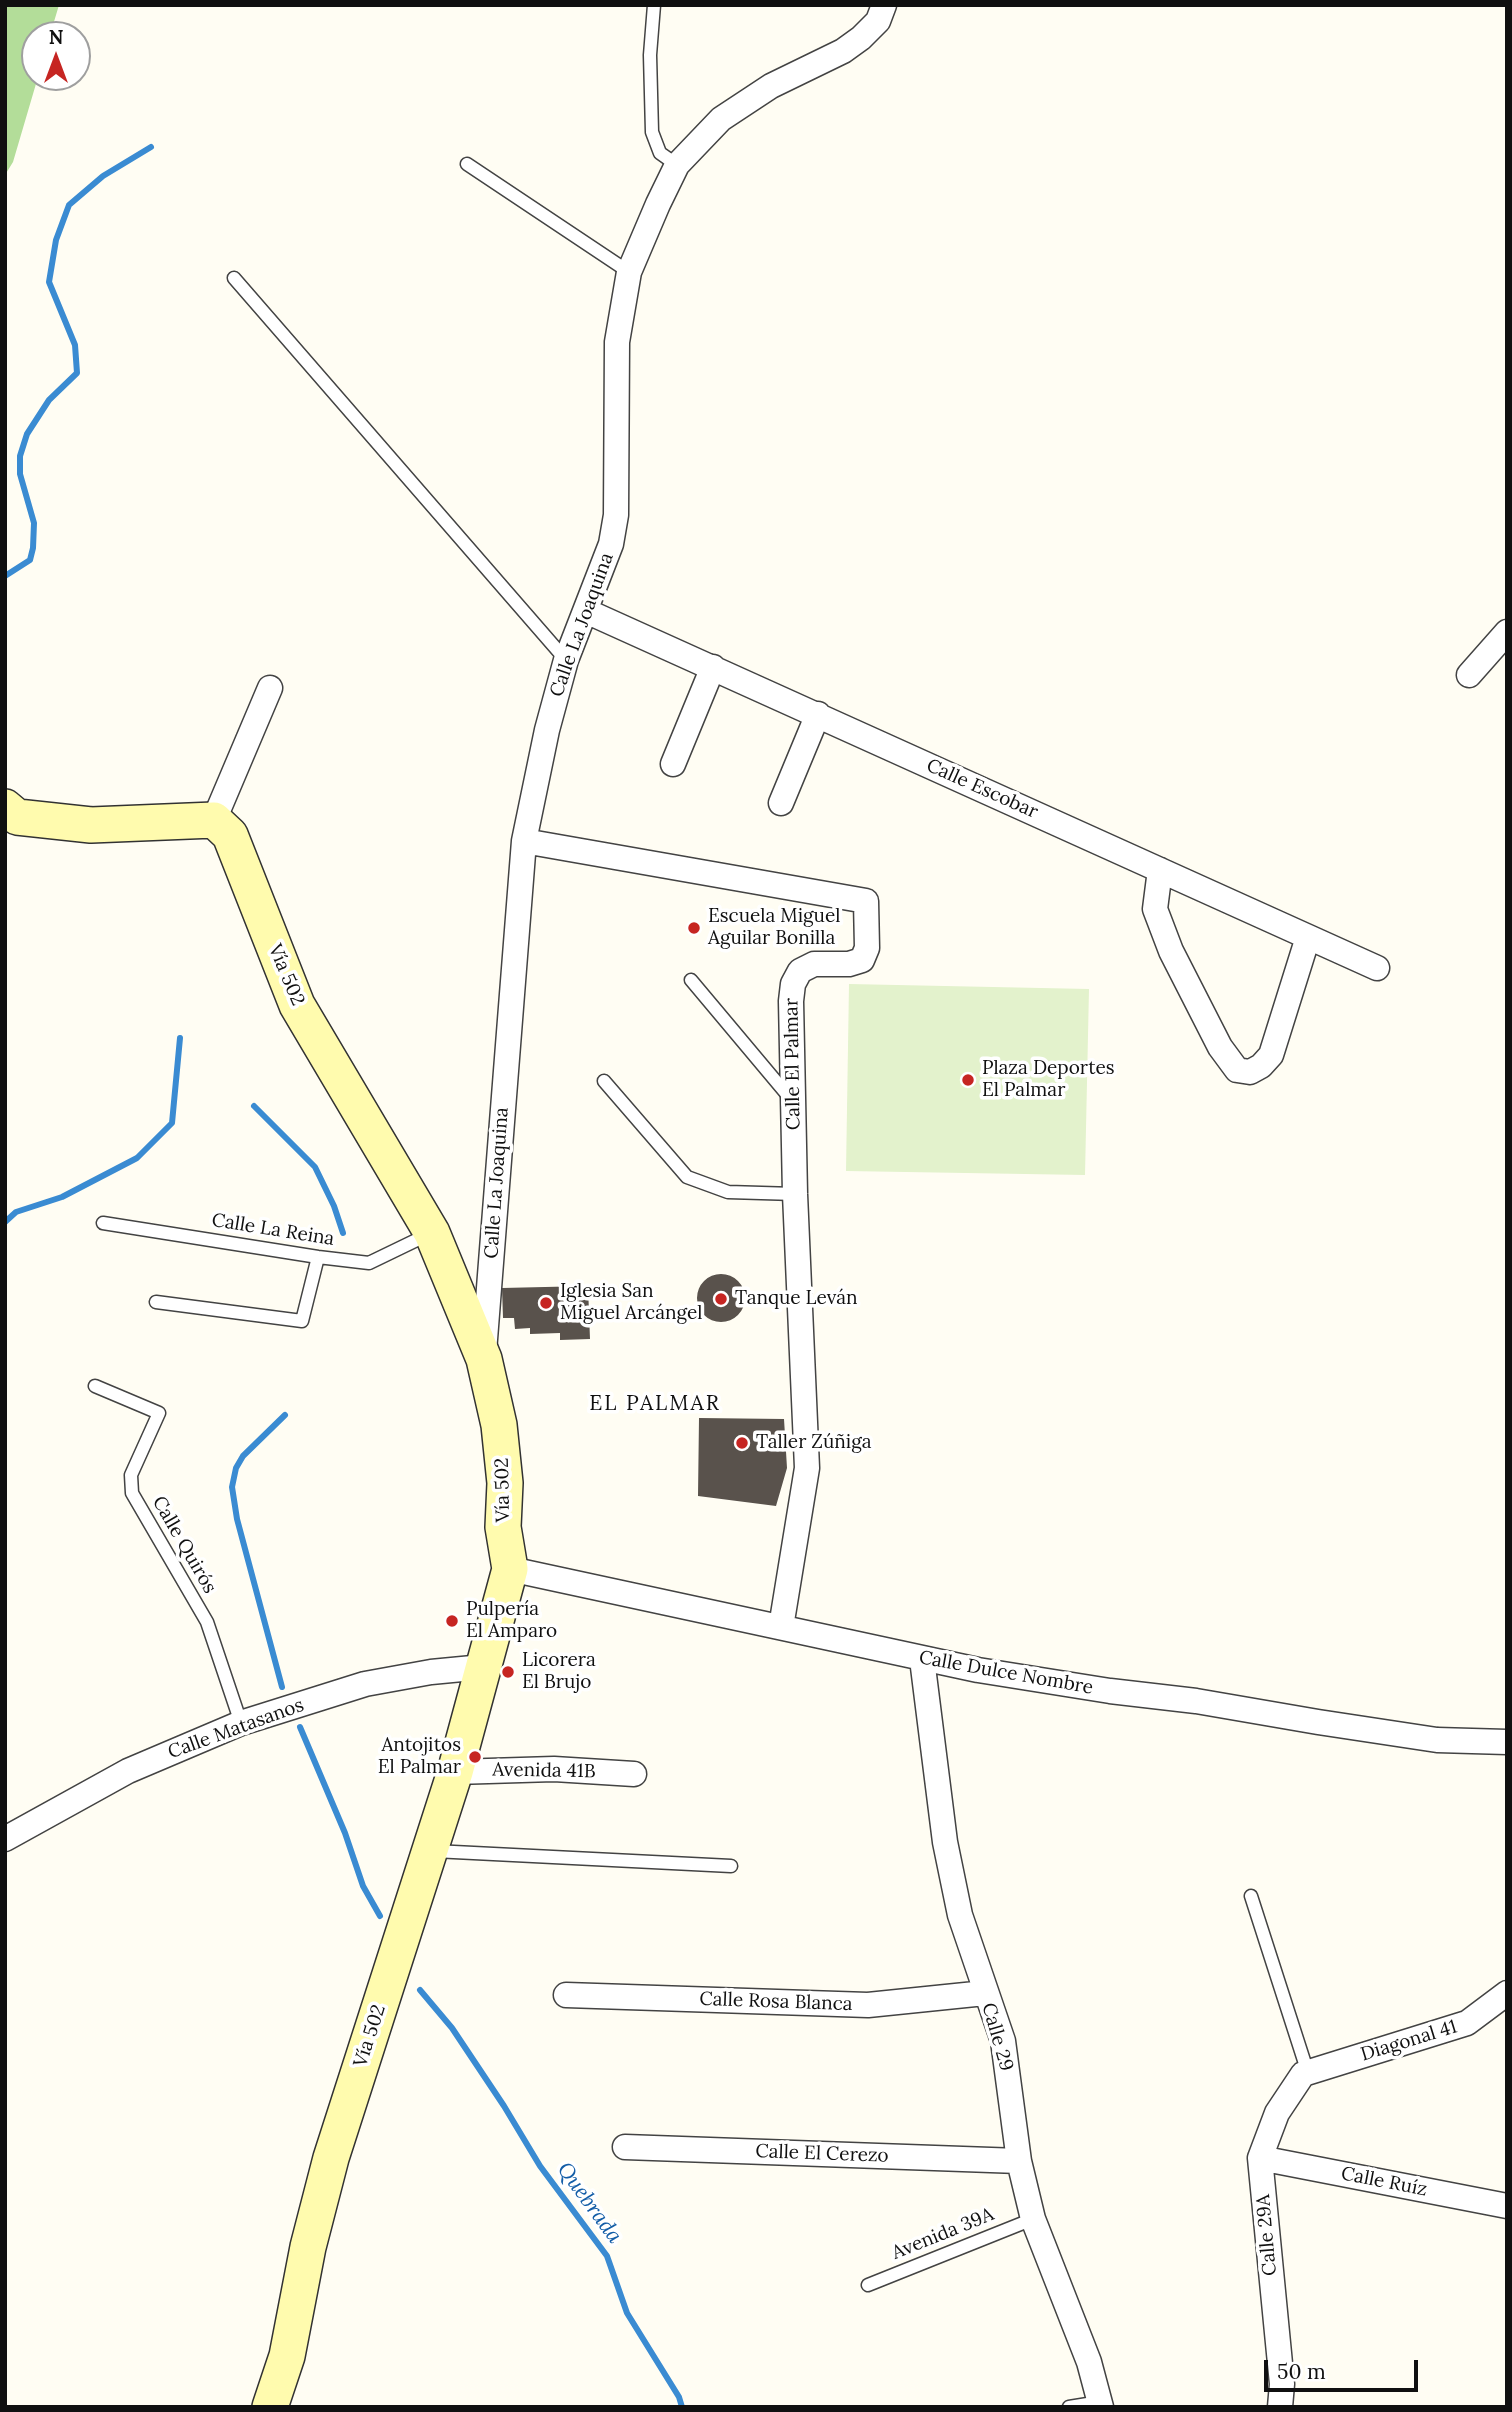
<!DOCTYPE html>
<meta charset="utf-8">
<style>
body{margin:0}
#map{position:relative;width:1512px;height:2412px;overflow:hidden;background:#fffdf3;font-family:Lora,serif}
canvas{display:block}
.frame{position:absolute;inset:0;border:7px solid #101010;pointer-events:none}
.north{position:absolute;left:21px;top:21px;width:70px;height:70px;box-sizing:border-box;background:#fff;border:2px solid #9f9f9f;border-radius:50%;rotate:0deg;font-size:19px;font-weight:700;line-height:28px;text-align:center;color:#101010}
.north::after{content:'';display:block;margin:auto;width:24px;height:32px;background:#c62522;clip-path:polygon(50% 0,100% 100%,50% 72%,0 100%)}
.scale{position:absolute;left:1264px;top:2360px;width:154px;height:32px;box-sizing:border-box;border:4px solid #101010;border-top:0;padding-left:9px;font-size:21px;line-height:24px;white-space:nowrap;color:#101010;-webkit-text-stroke:5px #fff;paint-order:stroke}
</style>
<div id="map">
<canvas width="1512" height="2412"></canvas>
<div class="frame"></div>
<div class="north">N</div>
<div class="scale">50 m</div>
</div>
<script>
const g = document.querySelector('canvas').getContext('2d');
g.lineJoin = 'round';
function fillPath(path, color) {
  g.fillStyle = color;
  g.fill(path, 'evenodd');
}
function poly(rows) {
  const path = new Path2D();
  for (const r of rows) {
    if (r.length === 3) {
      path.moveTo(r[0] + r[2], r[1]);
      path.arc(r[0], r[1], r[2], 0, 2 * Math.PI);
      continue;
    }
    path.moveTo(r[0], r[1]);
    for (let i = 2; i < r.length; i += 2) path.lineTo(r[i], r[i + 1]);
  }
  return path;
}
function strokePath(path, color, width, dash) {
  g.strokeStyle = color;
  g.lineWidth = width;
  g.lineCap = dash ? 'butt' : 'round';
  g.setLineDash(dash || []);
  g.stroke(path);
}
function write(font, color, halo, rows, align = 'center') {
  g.font = font + ' Lora,serif';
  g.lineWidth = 7;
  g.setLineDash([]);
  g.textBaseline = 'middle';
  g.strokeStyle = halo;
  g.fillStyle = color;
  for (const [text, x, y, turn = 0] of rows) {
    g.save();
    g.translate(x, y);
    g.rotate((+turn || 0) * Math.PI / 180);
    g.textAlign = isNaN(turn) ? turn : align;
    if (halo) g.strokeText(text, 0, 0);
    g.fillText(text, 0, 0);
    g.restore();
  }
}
const forest = poly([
 [5,5,59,5,50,35,35,35,35,77,38,77,13,162,5,175]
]);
const pitch = poly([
 [849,984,1089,989,1085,1175,846,1171]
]);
const stream = poly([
 [5,576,30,560,33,548,34,523,20,474,20,456,27,434,49,400,77,373,75,345,49,282,56,240,69,205,103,176,151,147],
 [254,1106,315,1167,334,1206,343,1233],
 [5,1222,16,1212,62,1197,137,1158,172,1123,180,1038],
 [282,1687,237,1519,232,1487,236,1468,243,1456,285,1415],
 [300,1727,345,1833,363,1886,380,1916],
 [420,1990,452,2028,504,2106,540,2166,607,2256,627,2313,679,2397,682,2407]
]);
const building = poly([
 [721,1298,24],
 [588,1286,590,1339,560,1340,560,1333,530,1334,530,1328,515,1329,514,1318,503,1318,502,1288],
 [699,1418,784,1419,787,1468,776,1506,698,1496]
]);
const lane = poly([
 [654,5,650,55,652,132,660,153,677,165],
 [467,164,629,272],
 [234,278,566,660],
 [691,980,790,1098],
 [604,1081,687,1177,728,1192,795,1194],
 [103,1223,318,1257,369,1263,429,1234],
 [156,1302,302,1321,318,1257],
 [95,1386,159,1413,131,1475,132,1493,207,1622,241,1723],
 [434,1851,731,1866],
 [1251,1896,1308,2073],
 [868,2285,1033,2219],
 [1069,2407,1100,2402]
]);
const street = poly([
 [586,611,1377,968],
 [1469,675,1507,632],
 [673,764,713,667],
 [781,803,818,714],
 [214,820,270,688],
 [524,841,866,901,867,948,862,960,849,964,814,964,800,971,793,984,791,1001,795,1194,807,1468,781,1627],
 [1160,870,1155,909,1171,951,1220,1047,1237,1070,1250,1072,1261,1066,1271,1055,1308,937],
 [484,1352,524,841,547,730,566,660,611,544,616,515,617,342,629,272,658,204,677,165,721,119,771,86,843,51,861,38,878,21,884,5],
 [510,1569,978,1670,1110,1691,1196,1701,1318,1722,1437,1740,1507,1742],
 [922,1659,945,1842,960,1915,1003,2041,1019,2161,1033,2219,1089,2362,1101,2407],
 [455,1772,554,1769,634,1774],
 [5,1839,128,1771,241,1723,365,1684,431,1672,483,1667],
 [566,1995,868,2005,985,1993],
 [625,2147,1019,2161],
 [1260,2158,1507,2206],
 [1280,2407,1282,2384,1260,2158,1277,2113,1303,2074,1467,2023,1507,1993]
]);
const secondary = poly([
 [5,807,17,817,91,825,214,820,230,835,297,1005,432,1233,484,1359,499,1425,505,1483,503,1527,510,1569,455,1772,331,2158,308,2247,287,2356,270,2407]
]);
const markers = [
 [694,928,7,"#c62522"],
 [968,1080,7,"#c62522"],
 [721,1299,7,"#c62522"],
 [546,1303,7,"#c62522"],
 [742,1443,7,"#c62522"],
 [452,1621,7,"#c62522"],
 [508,1672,7,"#c62522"],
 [475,1757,7,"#c62522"]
];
const streetNames = [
 ["Calle La Joaquina",582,625,-70],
 ["Calle Escobar",982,789,24],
 ["Vía 502",286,975,67],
 ["Calle El Palmar",793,1064,-91],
 ["Calle La Joaquina",497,1183,-86],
 ["Calle La Reina",273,1230,9],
 ["Vía 502",503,1490,-91],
 ["Calle Quirós",184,1545,60],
 ["Calle Dulce Nombre",1006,1673,10],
 ["Calle Matasanos",236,1729,-20],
 ["Avenida 41B",544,1771,1],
 ["Calle Rosa Blanca",776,2002,2],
 ["Vía 502",370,2036,-72],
 ["Calle 29",997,2037,74],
 ["Diagonal 41",1409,2041,-17],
 ["Calle El Cerezo",822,2154,2],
 ["Calle Ruíz",1384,2182,11],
 ["Avenida 39A",943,2234,-22],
 ["Calle 29A",1267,2235,-95]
];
const poiNames = [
 ["Escuela Miguel",708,917],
 ["Aguilar Bonilla",708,939],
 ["Plaza Deportes",982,1069],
 ["El Palmar",982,1091],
 ["Iglesia San",560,1292],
 ["Miguel Arcángel",560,1314],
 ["Tanque Leván",735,1299],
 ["Taller Zúñiga",756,1443],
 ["Pulpería",466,1610],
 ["El Amparo",466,1632],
 ["Licorera",522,1661],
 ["El Brujo",522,1683],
 ["Antojitos",461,1746,"right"],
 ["El Palmar",461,1768,"right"]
];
const neighbourhoodNames = [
 ["EL PALMAR",655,1404]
];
const waterNames = [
 ["Quebrada",589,2203,54]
];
fillPath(forest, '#b3dd99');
fillPath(pitch, '#e3f2cc');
strokePath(stream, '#3a8bd2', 6);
fillPath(building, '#59524c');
strokePath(lane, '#434343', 15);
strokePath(street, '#434343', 27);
strokePath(secondary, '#323232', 38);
strokePath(lane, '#fff', 12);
strokePath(street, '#fff', 24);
strokePath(secondary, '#fffbae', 35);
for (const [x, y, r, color] of markers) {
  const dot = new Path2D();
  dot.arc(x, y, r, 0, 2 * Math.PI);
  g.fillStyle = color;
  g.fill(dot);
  strokePath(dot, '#fff', 2.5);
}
write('19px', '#101010', '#fff', streetNames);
write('19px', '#101010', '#fff', poiNames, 'left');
g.letterSpacing = '2px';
write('21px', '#101010', '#fff', neighbourhoodNames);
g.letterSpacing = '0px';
write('italic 21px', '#135da7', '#fff', waterNames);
</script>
